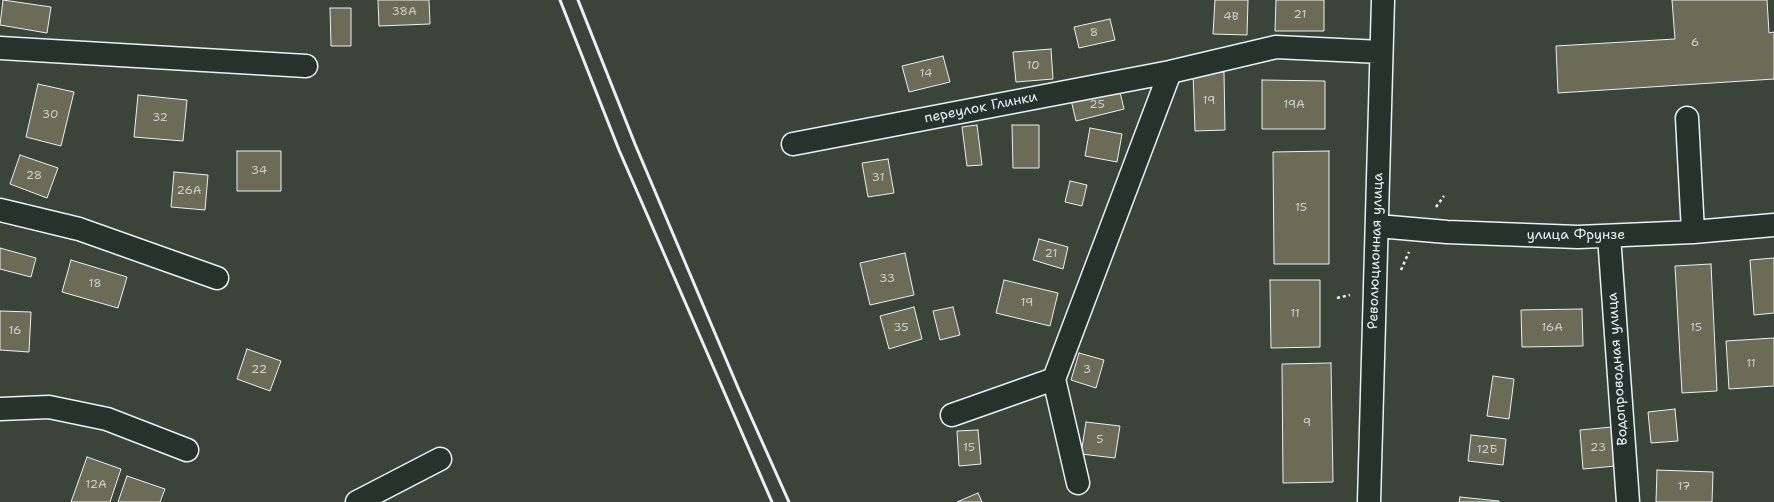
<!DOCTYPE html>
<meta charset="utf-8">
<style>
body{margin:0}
canvas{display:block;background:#3b4439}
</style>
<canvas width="1774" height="502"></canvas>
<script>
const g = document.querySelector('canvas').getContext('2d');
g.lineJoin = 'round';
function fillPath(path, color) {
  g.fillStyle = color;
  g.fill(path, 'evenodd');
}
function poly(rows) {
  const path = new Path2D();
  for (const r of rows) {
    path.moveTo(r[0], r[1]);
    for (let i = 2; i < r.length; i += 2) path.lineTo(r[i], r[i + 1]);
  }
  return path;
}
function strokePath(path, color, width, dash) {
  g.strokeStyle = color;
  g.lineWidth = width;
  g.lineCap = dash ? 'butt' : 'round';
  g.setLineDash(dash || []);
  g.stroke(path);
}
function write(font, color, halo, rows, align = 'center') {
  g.font = font + ' "Shantell Sans",sans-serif';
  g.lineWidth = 4;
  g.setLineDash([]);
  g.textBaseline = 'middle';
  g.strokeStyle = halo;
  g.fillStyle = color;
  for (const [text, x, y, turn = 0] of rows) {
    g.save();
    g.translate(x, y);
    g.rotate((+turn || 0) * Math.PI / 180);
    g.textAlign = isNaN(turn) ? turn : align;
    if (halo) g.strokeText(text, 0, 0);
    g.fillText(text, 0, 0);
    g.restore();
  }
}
const building = poly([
 [3,0,51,7,47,33,0,25,3,0],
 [378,0,429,0,430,24,379,26,378,0],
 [1215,0,1248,0,1247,35,1213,34,1215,0],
 [1276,0,1324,0,1324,31,1275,31,1276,0],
 [1672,0,1767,0,1769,33,1774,32,1774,79,1558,93,1556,46,1675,39,1672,0],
 [330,8,351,8,351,46,331,46,330,8],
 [1110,19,1115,40,1079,48,1074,27,1110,19],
 [1051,49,1053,79,1016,82,1013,52,1051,49],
 [943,56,950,82,909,92,902,66,943,56],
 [1224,72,1225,130,1195,131,1193,73,1224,72],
 [1262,80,1325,81,1325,129,1262,129,1262,80],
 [38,84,74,92,61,146,26,137,38,84],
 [1119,88,1124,109,1076,121,1071,100,1119,88],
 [138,95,187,100,183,141,134,137,138,95],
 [977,125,982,165,967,166,962,127,977,125],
 [1012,125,1039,125,1039,168,1013,168,1012,125],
 [1090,128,1122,134,1117,162,1085,156,1090,128],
 [237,151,281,151,281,191,237,191,237,151],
 [1329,151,1329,264,1274,264,1273,152,1329,151],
 [20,155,58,168,47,198,10,184,20,155],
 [888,159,894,193,868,197,862,163,888,159],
 [174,172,208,175,205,210,171,207,174,172],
 [1070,181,1087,185,1082,206,1065,202,1070,181],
 [1039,239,1068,247,1063,269,1033,260,1039,239],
 [0,248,36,258,31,277,0,269,0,248],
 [905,253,914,295,870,305,860,263,905,253],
 [1774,258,1774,313,1754,315,1750,260,1774,258],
 [71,260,127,277,118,308,62,292,71,260],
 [1711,264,1717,391,1682,393,1675,266,1711,264],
 [1004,280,1058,293,1050,326,996,313,1004,280],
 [1270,280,1320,280,1320,347,1271,348,1270,280],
 [914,307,922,339,889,349,880,316,914,307],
 [953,307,960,335,940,340,933,311,953,307],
 [1582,309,1583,346,1522,347,1521,310,1582,309],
 [0,311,31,312,29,352,0,350,0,311],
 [1774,338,1774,386,1729,389,1726,341,1774,338],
 [247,349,281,361,270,391,237,379,247,349],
 [1079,353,1104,360,1096,388,1071,380,1079,353],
 [1331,363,1333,482,1283,483,1282,364,1331,363],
 [1493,376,1514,379,1509,419,1487,416,1493,376],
 [1675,409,1678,441,1651,443,1648,412,1675,409],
 [1086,422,1120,426,1115,458,1081,454,1086,422],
 [1612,427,1616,466,1583,469,1580,430,1612,427],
 [978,430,981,464,959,466,957,431,978,430],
 [1471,435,1506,439,1503,465,1468,461,1471,435],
 [87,457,121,469,110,502,71,502,87,457],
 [1657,470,1713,472,1712,502,1656,502,1657,470],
 [127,476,165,489,160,502,118,502,127,476],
 [978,493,982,502,957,502,978,493],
 [1460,497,1499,501,1499,502,1459,502,1460,497]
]);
const path = poly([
 [1436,207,1444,196],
 [1401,270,1409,252],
 [1337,298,1350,295]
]);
const minor = poly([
 [0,48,306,66],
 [1687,118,1693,232],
 [793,144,1170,72,1276,47,1381,52],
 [0,210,79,229,217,278],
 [1378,226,1447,232,1578,237,1693,232,1774,225],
 [1609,236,1628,502],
 [1054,379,1078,483],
 [0,409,49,407,107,419,187,450],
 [952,415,1054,379,1170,72],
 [357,502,440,459],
 [1369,502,1383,0]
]);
const rail = poly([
 [560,0,619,150,772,502],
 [578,0,635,144,739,390,789,502]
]);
const numberNames = [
 ["38А",404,12],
 ["21",1300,15],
 ["4В",1231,17],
 ["8",1094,33],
 ["6",1695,43],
 ["10",1033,66],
 ["14",926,74],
 ["19",1209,101],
 ["25",1097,105],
 ["19А",1294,105],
 ["30",50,115],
 ["32",160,118],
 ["34",259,171],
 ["28",34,176],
 ["31",878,178],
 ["26А",189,191],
 ["15",1301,208],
 ["21",1051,254],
 ["33",887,279],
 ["18",95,284],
 ["19",1027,303],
 ["11",1295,314],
 ["35",901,328],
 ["16А",1552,328],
 ["15",1696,328],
 ["16",15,331],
 ["11",1751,364],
 ["22",259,370],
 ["3",1087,370],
 ["9",1307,423],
 ["5",1100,440],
 ["15",969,448],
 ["23",1598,448],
 ["12Б",1487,450],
 ["12А",96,485],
 ["17",1684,487]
];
const streetNames = [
 ["переулок Глинки",981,108,-11],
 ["улица Фрунзе",1576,235],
 ["Революционная улица",1376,251,-88],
 ["Водопроводная улица",1618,369,-94]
];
fillPath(building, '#6c6b56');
strokePath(building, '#e8f1f8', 1);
strokePath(minor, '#e8f1f8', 25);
strokePath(path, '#e8f1f8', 2.5, [3, 3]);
strokePath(minor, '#26332d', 22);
strokePath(rail, '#e8f1f8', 3);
write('12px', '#c9d0d0', null, numberNames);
write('14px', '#e8f1f8', '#26332d', streetNames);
</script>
